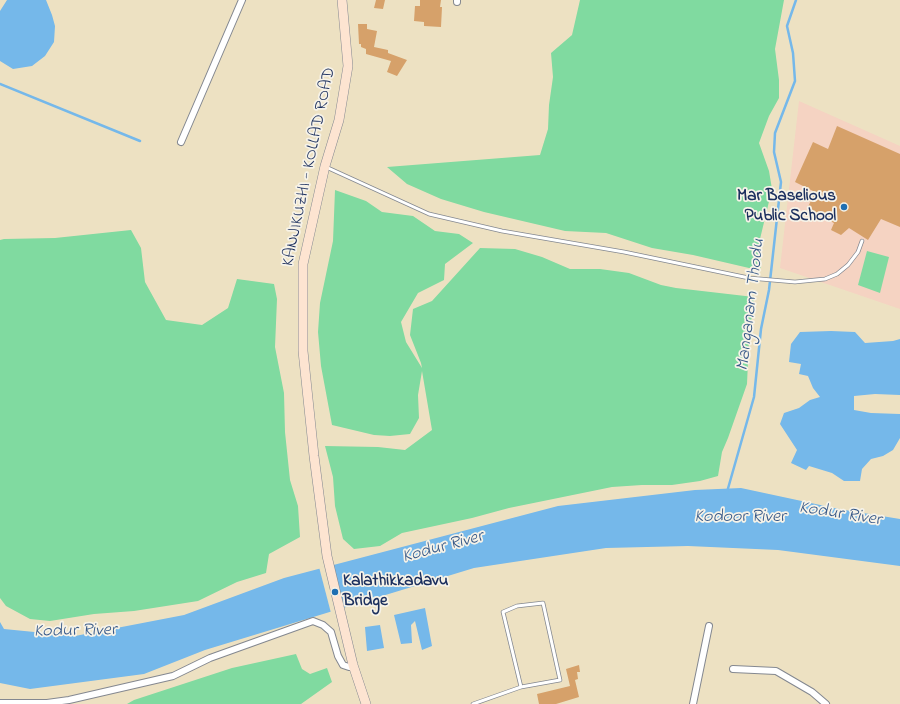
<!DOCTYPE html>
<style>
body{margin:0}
canvas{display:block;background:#ede1c2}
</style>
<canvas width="900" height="704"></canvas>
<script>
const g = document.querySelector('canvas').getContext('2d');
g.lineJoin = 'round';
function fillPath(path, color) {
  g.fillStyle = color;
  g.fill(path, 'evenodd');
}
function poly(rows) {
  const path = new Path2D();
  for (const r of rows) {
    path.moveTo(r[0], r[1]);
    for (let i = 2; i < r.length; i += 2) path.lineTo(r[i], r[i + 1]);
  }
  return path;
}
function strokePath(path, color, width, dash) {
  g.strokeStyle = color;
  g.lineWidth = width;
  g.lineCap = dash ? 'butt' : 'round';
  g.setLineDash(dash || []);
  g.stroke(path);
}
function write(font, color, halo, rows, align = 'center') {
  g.font = font + ' "Indie Flower",sans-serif';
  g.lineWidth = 3.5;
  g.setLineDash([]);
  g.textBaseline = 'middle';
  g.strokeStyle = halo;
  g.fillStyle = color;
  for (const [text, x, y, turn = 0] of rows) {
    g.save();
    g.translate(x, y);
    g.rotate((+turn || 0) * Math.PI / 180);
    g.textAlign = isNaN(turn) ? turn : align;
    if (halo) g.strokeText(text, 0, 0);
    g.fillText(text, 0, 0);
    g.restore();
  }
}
const built = poly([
 [799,101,900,146,900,309,780,268]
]);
const green = poly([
 [580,0,784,0,775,49,779,80,779,98,769,116,759,143,769,171,772,189,760,239,761,268,749,268,693,255,652,248,606,233,565,231,484,212,441,199,407,184,387,167,540,155,548,129,549,105,553,77,551,53,572,35],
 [335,190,366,201,382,212,413,216,435,231,459,234,473,243,445,264,444,280,418,293,401,322,406,342,422,368,421,363,410,335,413,309,432,301,480,248,515,249,542,257,570,269,600,269,629,273,661,285,676,288,754,297,749,339,747,384,728,438,722,452,718,476,700,481,672,485,642,485,612,487,509,508,472,518,402,533,380,546,354,549,343,539,335,506,333,477,325,446,378,447,405,450,432,430,422,371,418,395,419,418,410,434,390,436,374,435,332,425,321,366,318,332,320,303,333,241],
 [131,230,141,248,145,282,166,320,202,325,228,308,237,279,274,284,277,299,275,347,284,393,285,432,290,480,298,506,300,537,269,554,266,573,237,582,198,601,134,611,94,614,50,621,30,619,6,606,0,598,0,240,4,239,55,238],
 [867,251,889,257,880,293,858,285],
 [296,654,302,669,310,674,327,668,332,682,301,704,127,704,134,700,232,668]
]);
const water = poly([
 [7,0,46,0,52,15,55,26,54,42,45,56,32,66,13,69,0,61,0,11],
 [831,331,855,332,865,343,893,341,900,339,900,395,875,394,854,396,854,410,871,413,900,414,900,438,893,450,883,456,871,459,862,469,860,481,844,481,832,473,809,466,806,470,791,463,797,450,780,424,784,413,799,408,810,400,820,397,813,388,808,376,799,374,801,364,789,362,791,344,800,332],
 [741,488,839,509,900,519,900,566,778,550,688,546,606,548,474,568,205,650,144,674,30,689,0,683,0,622,4,629,75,636,184,615,284,578,558,506,695,490],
 [425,608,432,646,422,650,415,621,411,625,412,643,401,644,394,615],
 [380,625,384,648,367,651,365,627]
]);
const pier = poly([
 [332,564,343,609,331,613,319,567]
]);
const stream = poly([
 [0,84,140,141],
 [727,492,754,397,761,329,769,290,781,182,774,152,775,133,795,81,793,53,787,26,796,0]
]);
const building = poly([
 [376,0,385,0,383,9,374,8],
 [420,0,441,0,440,7,442,7,441,27,424,26,424,22,414,21,415,6,420,6],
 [358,24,367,24,367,29,377,31,374,47,388,50,388,53,407,60,397,76,387,72,391,61,366,54,366,49,361,47,361,44,359,44],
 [837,126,900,154,900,227,881,219,868,240,849,228,841,235,831,230,834,223,807,209,815,192,795,182,813,142,828,149],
 [579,665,580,672,577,672,578,679,575,680,579,697,556,704,539,704,537,694,570,686,566,669]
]);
const service = poly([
 [326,167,429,214,502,231,624,252,749,278,795,282,825,279,837,274,848,265,858,252,862,241],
 [473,704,521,687,560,680,543,603,517,606,503,612,521,687]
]);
const minor = poly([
 [457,2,457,0],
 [181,142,242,0],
 [733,669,776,671,812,692,826,704],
 [0,703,47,703,69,700,173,676,210,658,313,621,323,625,331,632,338,656,343,665,349,667,353,665],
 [693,704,709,626]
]);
const secondary = poly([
 [342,0,348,66,339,120,325,166,303,264,303,351,314,456,327,556,353,665,366,704]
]);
const markers = [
 [844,207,4,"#1f6fb2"],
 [335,592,4,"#1f6fb2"]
];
const streetNames = [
 ["KANJIKUZHI - KOLLAD ROAD",310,167,-78]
];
const poiNames = [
 ["Mar Baselious",836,197],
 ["Public School",836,217],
 ["Kalathikkadavu",343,582,"left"],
 ["Bridge",343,602,"left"]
];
const waterNames = [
 ["Manganam Thodu",752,305,-83],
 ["Kodur River",840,515,9],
 ["Kodoor River",740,518],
 ["Kodur River",443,548,-15],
 ["Kodur River",75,632,-1]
];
fillPath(built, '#f5d3c2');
fillPath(green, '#80daa0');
fillPath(water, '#75b8ea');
fillPath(pier, '#ede1c2');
strokePath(stream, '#75b8ea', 2.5);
fillPath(building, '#d6a16a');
strokePath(service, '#848890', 4.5);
strokePath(minor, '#848890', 8);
strokePath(secondary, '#848890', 10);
strokePath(service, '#fff', 3);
strokePath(minor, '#fff', 6);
strokePath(secondary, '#fde4d1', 9);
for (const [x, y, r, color] of markers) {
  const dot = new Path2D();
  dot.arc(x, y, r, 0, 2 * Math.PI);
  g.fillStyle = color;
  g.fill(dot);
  strokePath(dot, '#f7f3e8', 1.5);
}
write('17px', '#1b2f5e', '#f7f3e8', streetNames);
write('bold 17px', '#1b2f5e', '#f7f3e8', poiNames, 'right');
write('italic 18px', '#365888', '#f7f3e8', waterNames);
</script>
